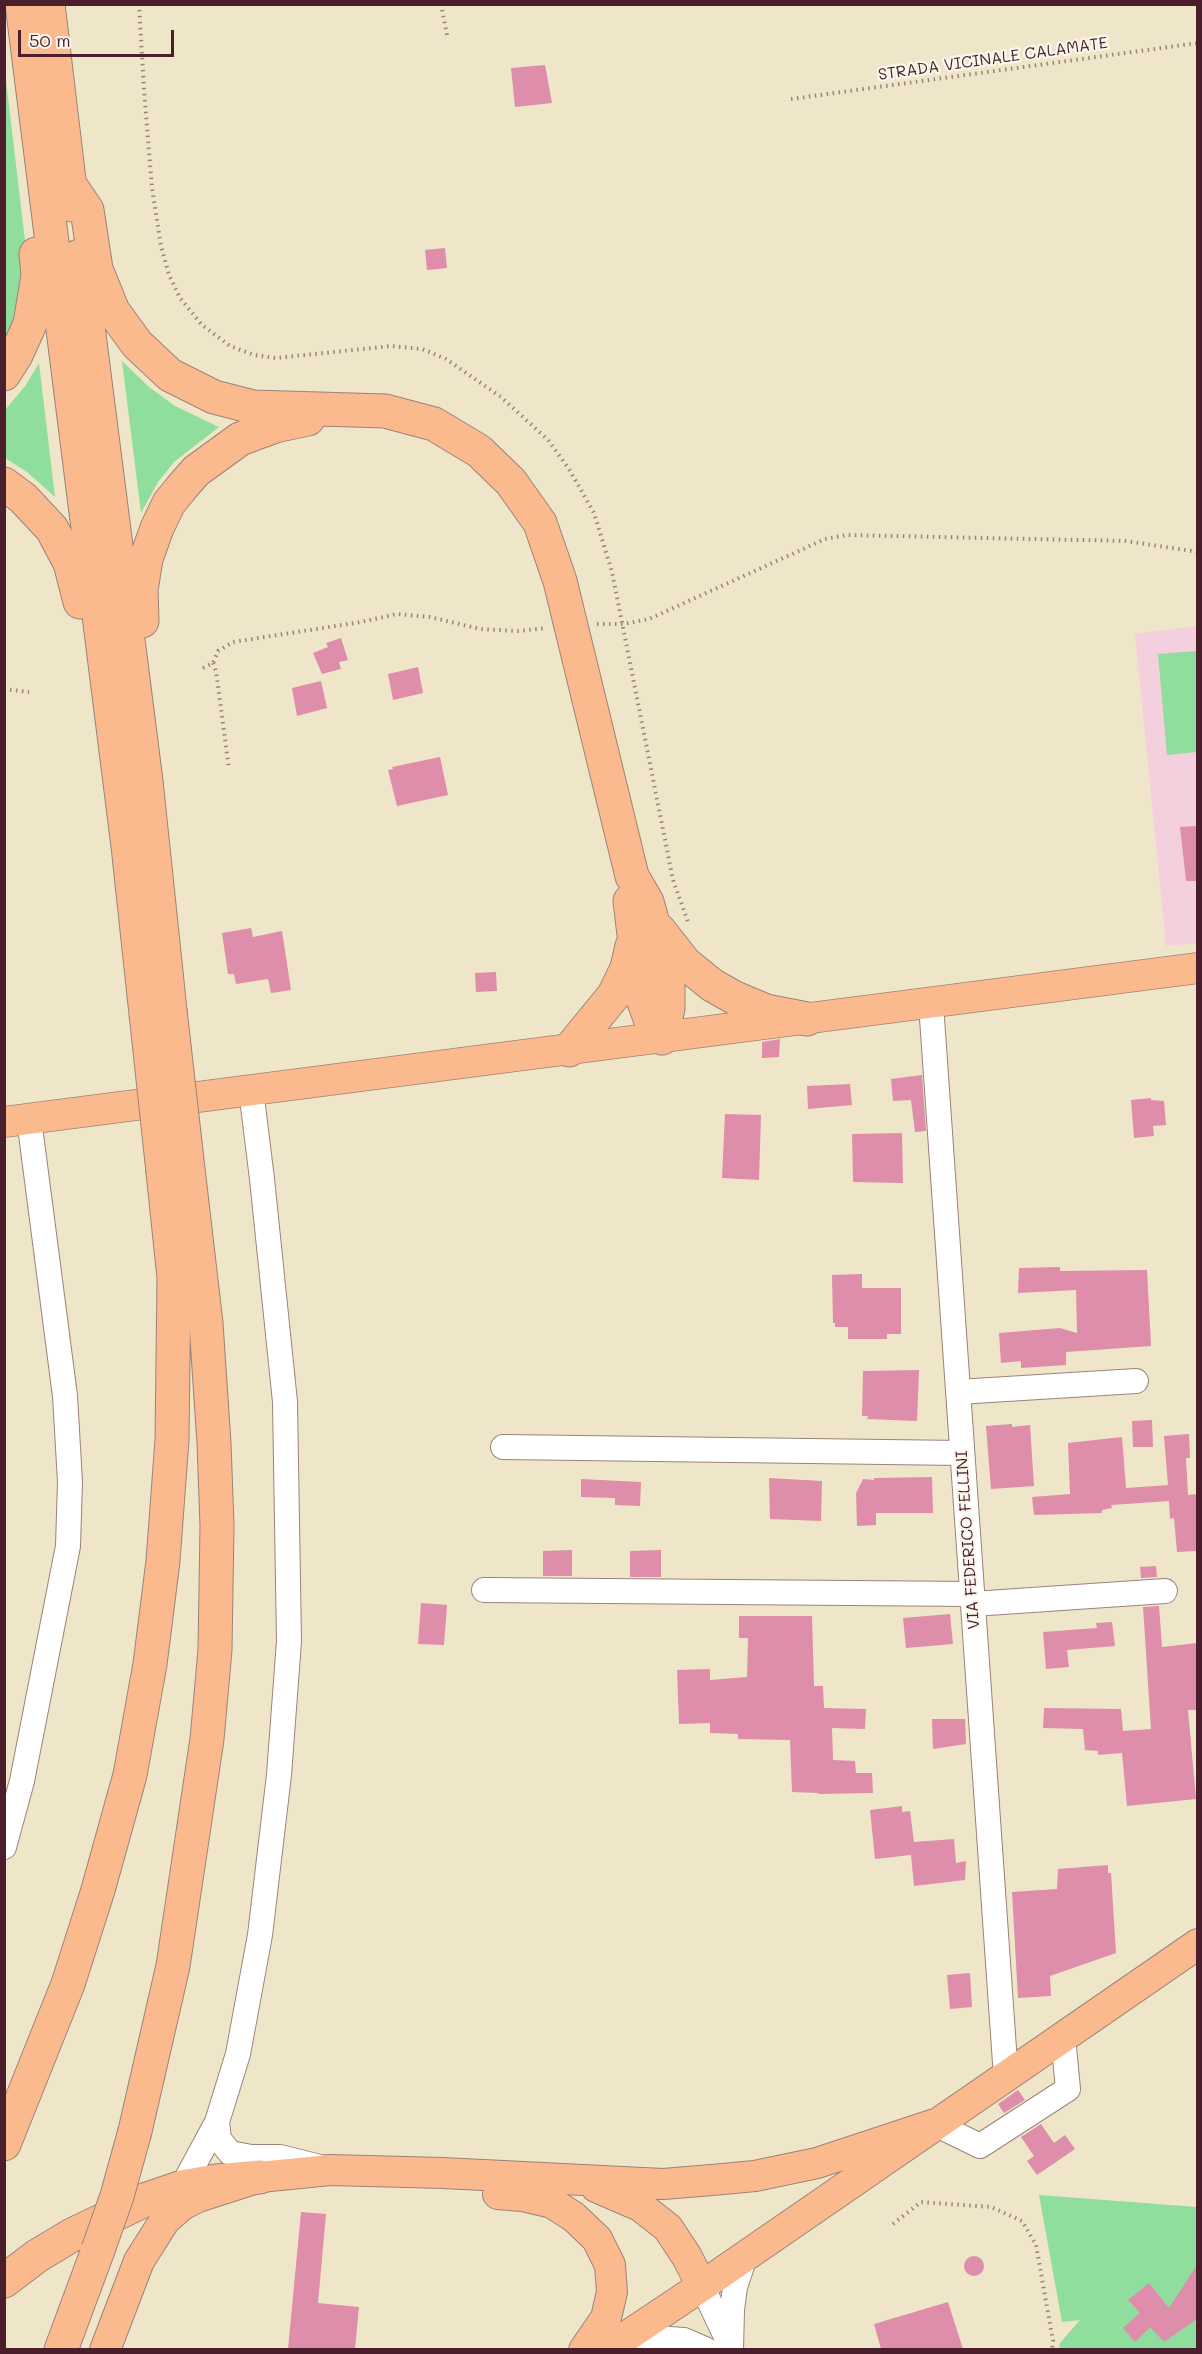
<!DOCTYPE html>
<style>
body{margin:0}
#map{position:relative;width:1202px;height:2354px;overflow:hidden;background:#efe6c9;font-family:Mali,sans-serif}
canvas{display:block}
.frame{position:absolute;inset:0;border:6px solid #4a1f2b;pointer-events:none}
.scale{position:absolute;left:18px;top:30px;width:156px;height:27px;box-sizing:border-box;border:3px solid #4a1f2b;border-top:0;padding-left:8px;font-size:18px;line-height:21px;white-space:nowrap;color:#4a1f2b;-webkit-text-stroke:4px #fbf7ec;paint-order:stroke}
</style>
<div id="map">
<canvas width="1202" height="2354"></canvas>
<div class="frame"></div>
<div class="scale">50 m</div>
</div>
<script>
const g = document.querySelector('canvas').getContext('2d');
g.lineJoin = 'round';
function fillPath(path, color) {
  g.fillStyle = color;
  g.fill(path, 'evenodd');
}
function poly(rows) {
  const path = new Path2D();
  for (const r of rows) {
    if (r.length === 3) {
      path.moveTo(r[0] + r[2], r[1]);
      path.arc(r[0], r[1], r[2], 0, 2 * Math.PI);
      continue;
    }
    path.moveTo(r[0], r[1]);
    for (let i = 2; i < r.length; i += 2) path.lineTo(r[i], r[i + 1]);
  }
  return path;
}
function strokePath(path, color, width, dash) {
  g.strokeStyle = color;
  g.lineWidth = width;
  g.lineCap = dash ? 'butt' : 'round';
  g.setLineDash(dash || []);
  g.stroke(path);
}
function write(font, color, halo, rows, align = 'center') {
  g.font = font + ' Mali,sans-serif';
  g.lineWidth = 4.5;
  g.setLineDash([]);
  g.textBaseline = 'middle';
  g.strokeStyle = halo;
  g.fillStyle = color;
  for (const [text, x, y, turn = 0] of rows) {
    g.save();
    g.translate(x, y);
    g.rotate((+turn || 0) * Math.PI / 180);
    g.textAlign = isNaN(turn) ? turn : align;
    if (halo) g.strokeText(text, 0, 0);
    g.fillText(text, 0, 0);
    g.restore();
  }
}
const built = poly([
 [1197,626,1197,943,1166,946,1135,634]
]);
const green = poly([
 [6,4,5,72,28,266,5,359,4,5],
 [122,361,149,387,175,406,219,427,174,462,158,482,141,513],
 [39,363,55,497,27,472,5,458,5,410,26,385],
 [1197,651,1197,752,1167,755,1158,654],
 [1039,2195,1197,2207,1197,2349,1059,2349,1060,2343,1080,2320,1062,2322]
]);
const building = poly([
 [545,65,552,103,515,107,511,68],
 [445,248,447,268,427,270,425,250],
 [341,638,348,660,339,662,341,669,322,674,313,653,328,647,326,643],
 [418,667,423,693,393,700,388,674],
 [321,681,327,708,297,716,292,688],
 [440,757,448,795,397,806,388,770,393,769,392,767],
 [1197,826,1197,881,1186,881,1180,827],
 [251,928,253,937,282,931,291,990,271,993,268,979,236,984,234,974,228,974,222,933],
 [496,972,497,991,476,992,475,973],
 [780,1039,779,1057,762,1058,762,1042],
 [922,1075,926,1131,915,1132,911,1100,893,1101,891,1079],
 [850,1084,852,1105,808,1109,807,1086],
 [1151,1098,1151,1100,1164,1101,1166,1125,1153,1126,1154,1136,1134,1138,1131,1100],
 [725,1114,761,1115,759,1180,722,1178],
 [902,1133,903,1183,853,1182,852,1134],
 [1060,1267,1060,1271,1147,1270,1151,1346,1066,1352,1066,1365,1021,1368,1021,1361,1001,1363,999,1333,1060,1328,1077,1333,1076,1290,1018,1293,1019,1268],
 [862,1274,862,1288,901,1288,901,1334,887,1334,887,1339,848,1339,848,1327,835,1327,835,1323,833,1323,832,1275],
 [919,1370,917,1421,867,1419,868,1416,862,1416,863,1371],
 [1152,1420,1153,1447,1133,1447,1132,1421],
 [1012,1424,1012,1427,1030,1425,1034,1486,991,1489,986,1426],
 [1189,1434,1190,1458,1186,1458,1188,1495,1197,1494,1197,1551,1177,1552,1174,1518,1170,1519,1169,1501,1111,1505,1112,1508,1102,1510,1102,1513,1034,1515,1032,1497,1070,1494,1068,1443,1122,1437,1126,1488,1168,1485,1164,1436],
 [932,1477,933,1513,876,1513,876,1525,857,1526,856,1493,863,1479,874,1480,874,1478],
 [769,1478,822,1481,821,1521,770,1519],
 [581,1479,641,1482,640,1506,615,1505,615,1498,581,1497],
 [572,1550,572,1576,543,1576,543,1551],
 [661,1550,661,1577,630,1577,630,1551],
 [1156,1566,1157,1577,1141,1578,1140,1567],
 [421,1603,447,1605,444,1645,418,1644],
 [1159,1606,1162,1647,1197,1643,1197,1710,1188,1710,1196,1799,1127,1806,1122,1753,1098,1755,1098,1751,1085,1750,1083,1729,1043,1728,1044,1708,1121,1709,1123,1731,1151,1729,1143,1607],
 [950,1614,953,1644,906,1648,903,1618],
 [739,1616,812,1616,814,1686,823,1686,824,1708,866,1709,865,1729,832,1728,833,1760,855,1761,856,1773,872,1773,873,1793,818,1794,818,1793,792,1792,790,1740,738,1739,738,1734,710,1733,710,1723,679,1724,677,1670,710,1669,710,1680,747,1677,748,1638,739,1638],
 [1112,1622,1115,1646,1067,1650,1069,1667,1046,1669,1043,1632,1097,1628,1096,1623],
 [932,1719,965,1719,966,1744,933,1749],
 [902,1806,902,1812,910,1811,914,1842,954,1839,956,1863,966,1861,965,1880,914,1886,911,1855,875,1859,870,1810],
 [1108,1865,1108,1873,1111,1873,1116,1953,1050,1976,1051,1996,1018,1998,1012,1892,1057,1889,1058,1869],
 [970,1973,972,2007,950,2009,947,1975],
 [1018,2090,1025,2100,1004,2113,998,2104],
 [1041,2124,1054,2143,1065,2135,1075,2149,1037,2175,1027,2161,1034,2156,1021,2137],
 [301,2212,326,2214,318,2303,359,2307,355,2349,288,2349],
 [974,2266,10],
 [1197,2265,1197,2319,1164,2342,1150,2327,1135,2342,1123,2328,1140,2313,1128,2300,1149,2283,1169,2308],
 [948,2302,963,2349,881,2349,874,2324]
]);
const path = poly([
 [139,4,144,90,152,188,161,246,169,275,180,298,202,325,230,346,254,355,276,358,391,346,422,349,446,359,501,397,548,440,569,469,594,513,612,572,673,880,688,922],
 [441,4,447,35],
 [791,99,1198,43],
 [597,624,624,624,649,619,825,539,847,535,1126,541,1198,552],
 [213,663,216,671,229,769],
 [203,668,213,663,218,651,233,642,361,622,397,614,430,617,480,629,518,631,547,628],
 [4,689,29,692],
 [893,2224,921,2202,991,2207,1022,2221,1036,2245,1053,2341,1052,2350]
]);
const minor = poly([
 [931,1004,1006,2077],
 [958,1392,1136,1381],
 [503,1447,962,1453],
 [484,1590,972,1594],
 [973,1604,1165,1591],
 [4,1847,22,1781,68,1546,70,1482,65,1396,29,1119],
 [217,2122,219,2139,230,2153,251,2157,280,2157,320,2167],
 [935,2124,980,2146,1068,2089,1063,2037],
 [182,2187,217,2122,238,2054,260,1935,279,1775,289,1641,285,1402,262,1179,251,1090],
 [702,2286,728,2341],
 [618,2344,655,2338,684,2340,707,2350],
 [731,2350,732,2310,735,2287,746,2254]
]);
const major = poly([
 [4,1122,1198,968],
 [596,2187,640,2206,668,2228,687,2257,702,2286],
 [498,2194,522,2196,552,2203,574,2217,597,2239,610,2265,612,2292,606,2318,584,2350],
 [105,2350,139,2261,165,2220,182,2205,198,2197,260,2177,330,2170,443,2173,663,2184,712,2180,755,2176,817,2163,935,2124],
 [606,2350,702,2286,1198,1944]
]);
const highway = poly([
 [22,4,128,846,146,1014],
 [48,4,72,205],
 [70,185,87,210,96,269,113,311,137,344,170,375,214,397,253,407,385,411,434,424,479,451,511,482,540,523,560,581,632,876,647,902,663,959,668,983,668,1008,662,1038],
 [79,256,146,781,170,1010],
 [4,374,16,355,30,324,38,275,36,254],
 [4,484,23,498,52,529,70,563,80,602],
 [142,621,141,590,146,559,157,528,169,503,182,487,196,471,240,439,275,426,308,419],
 [630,901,641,994,651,1021,662,1038],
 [659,930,685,963,712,985,735,998,766,1011,807,1019],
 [569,1050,614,995,627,968,632,946],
 [135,2131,173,1966,207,1739,215,1650,217,1526,214,1443,206,1323,188,1169],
 [4,2144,68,1984,98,1890,130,1775,150,1664,163,1561,172,1440,174,1278,163,1172],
 [4,2281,37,2256,72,2235,147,2199,182,2187,216,2181,260,2177],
 [61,2350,98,2250]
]);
const highwayBridge = poly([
 [170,1010,188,1169],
 [146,1014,163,1172],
 [98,2250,117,2196,135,2131]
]);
const streetNames = [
 ["STRADA VICINALE CALAMATE",993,59,-8],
 ["VIA FEDERICO FELLINI",968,1540,-94]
];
fillPath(built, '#f4cfde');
fillPath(green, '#8fde9d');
fillPath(building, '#de8dab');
strokePath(minor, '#9c827a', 26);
strokePath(major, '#9c827a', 32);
strokePath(highway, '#9c827a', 35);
strokePath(path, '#9c827a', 4, [1.5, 4.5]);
strokePath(minor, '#fff', 24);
strokePath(major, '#fbba8d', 30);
strokePath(highway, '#fbba8d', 33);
strokePath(highwayBridge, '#9c827a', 35, []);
strokePath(highwayBridge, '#fbba8d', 33);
write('16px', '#4a1f2b', '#fbf7ec', streetNames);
</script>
